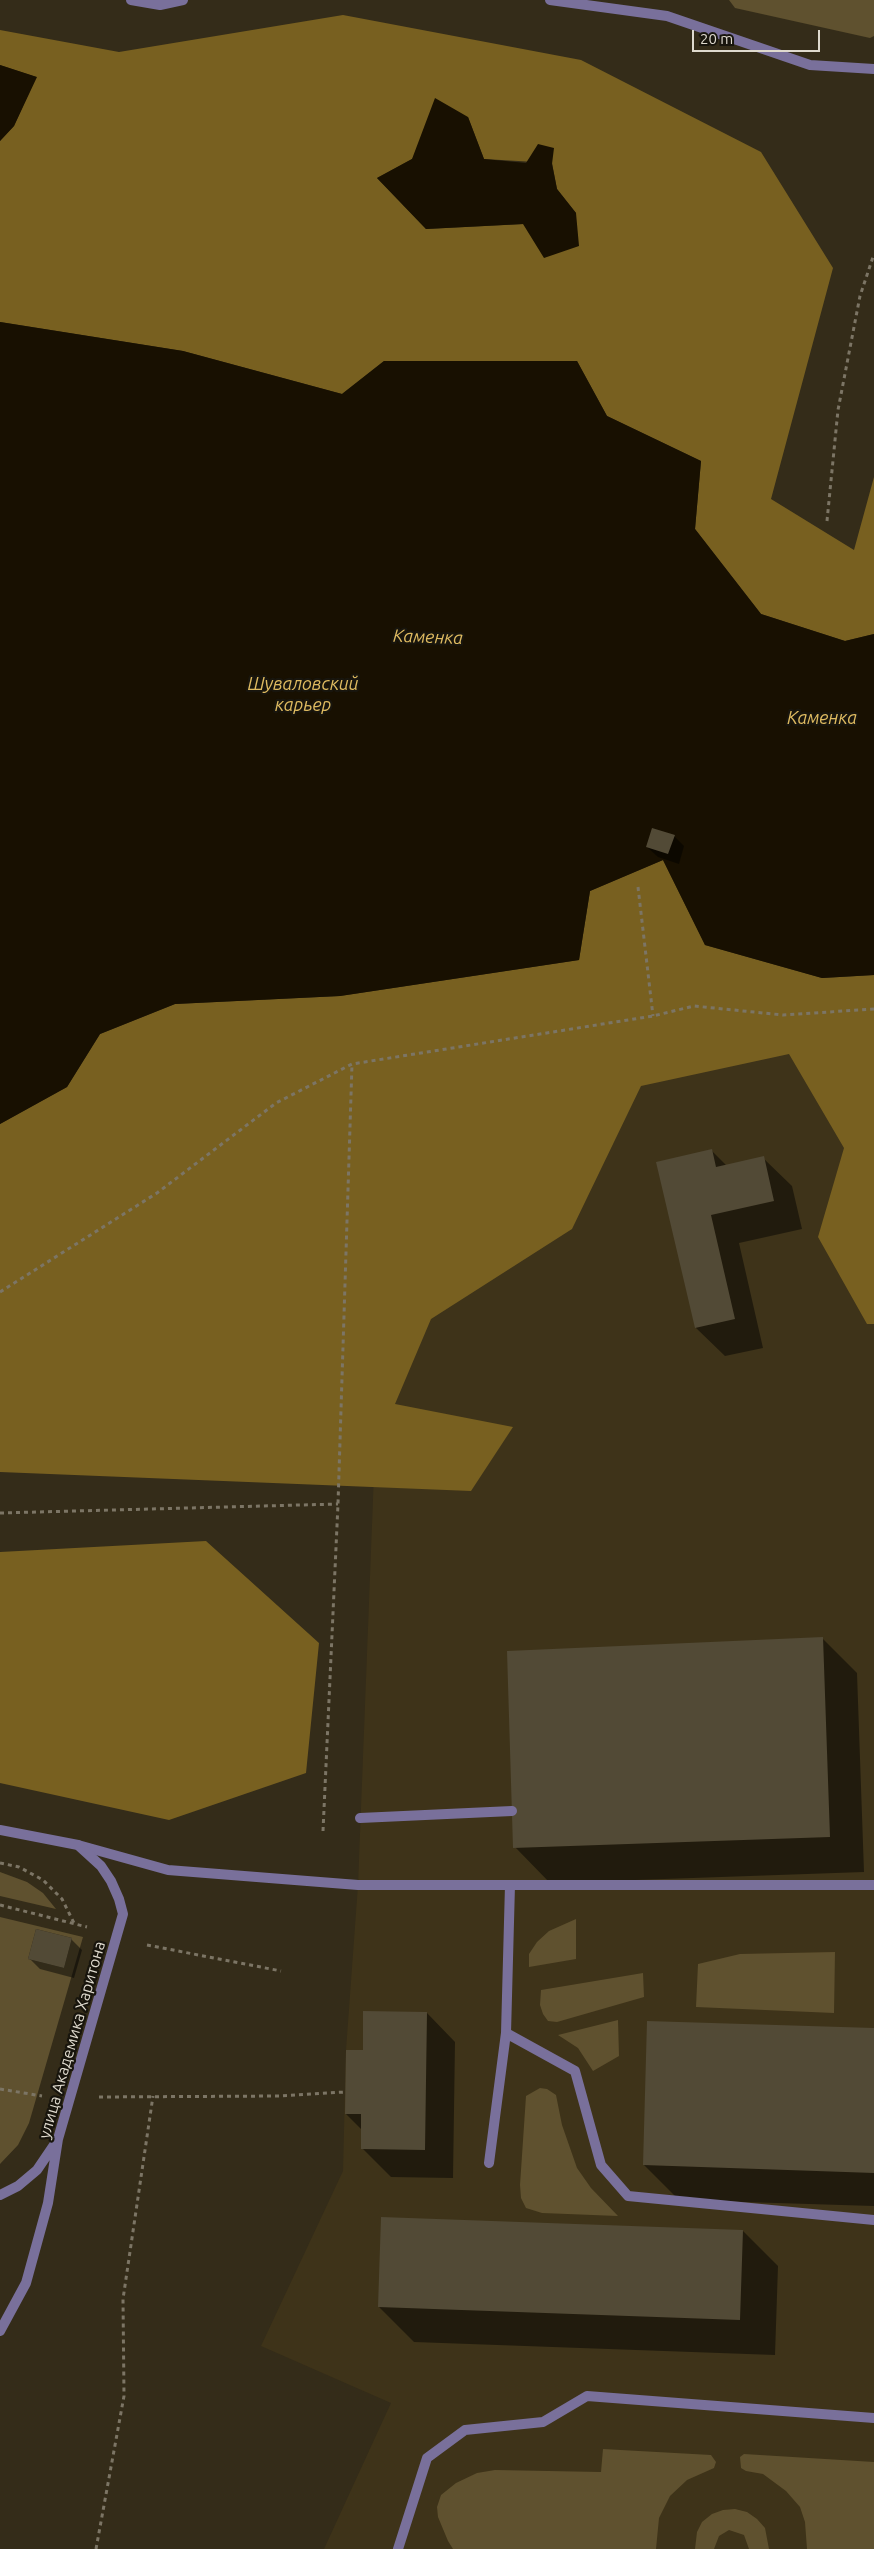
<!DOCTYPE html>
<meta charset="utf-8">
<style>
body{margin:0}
#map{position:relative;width:874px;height:2549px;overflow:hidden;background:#342c19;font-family:Ubuntu,sans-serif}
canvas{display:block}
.scale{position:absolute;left:692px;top:30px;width:128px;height:22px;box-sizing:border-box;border:2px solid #dfdace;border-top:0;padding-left:6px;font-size:15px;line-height:18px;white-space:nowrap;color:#dfdace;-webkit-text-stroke:4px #18150d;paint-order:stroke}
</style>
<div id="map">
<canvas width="874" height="2549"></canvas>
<div class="scale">20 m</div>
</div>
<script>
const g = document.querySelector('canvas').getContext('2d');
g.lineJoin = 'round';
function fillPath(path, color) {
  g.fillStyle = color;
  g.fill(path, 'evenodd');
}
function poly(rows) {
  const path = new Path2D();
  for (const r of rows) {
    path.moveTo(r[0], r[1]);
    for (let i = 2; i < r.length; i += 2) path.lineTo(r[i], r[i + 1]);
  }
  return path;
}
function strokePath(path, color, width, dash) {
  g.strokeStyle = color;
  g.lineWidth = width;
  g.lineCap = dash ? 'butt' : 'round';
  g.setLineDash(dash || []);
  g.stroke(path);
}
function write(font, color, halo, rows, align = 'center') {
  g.font = font + ' Ubuntu,sans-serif';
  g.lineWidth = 4.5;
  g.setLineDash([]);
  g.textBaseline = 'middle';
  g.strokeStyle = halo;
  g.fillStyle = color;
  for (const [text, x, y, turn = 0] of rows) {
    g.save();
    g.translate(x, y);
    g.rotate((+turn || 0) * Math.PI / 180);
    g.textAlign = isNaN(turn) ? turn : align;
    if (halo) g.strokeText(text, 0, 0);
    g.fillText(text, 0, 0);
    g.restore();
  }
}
const built = poly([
 [874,1028,874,2549,324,2549,391,2403,261,2346,343,2171,346,2050,358,1885,389,1087]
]);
const green = poly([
 [729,0,874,0,874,36,870,38,735,8],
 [0,1872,27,1882,43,1893,56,1909,0,1896],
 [0,1917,83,1937,29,2123,18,2145,0,2164],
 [36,1929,72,1938,64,1968,28,1959],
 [576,1919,576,1959,529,1967,529,1954,537,1942,549,1931],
 [835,1952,834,2013,696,2007,698,1964,740,1954],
 [643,1973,644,1997,557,2022,548,2021,543,2014,540,2005,541,1990],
 [618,2020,619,2056,593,2071,578,2048,558,2035],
 [540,2088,547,2089,556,2095,562,2125,577,2168,591,2188,618,2216,542,2213,526,2208,521,2198,520,2185,526,2096],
 [603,2449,711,2455,716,2462,714,2468,687,2480,670,2496,659,2518,656,2549,453,2549,448,2541,438,2517,437,2507,441,2495,456,2483,477,2473,495,2470,601,2472],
 [744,2454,874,2462,874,2549,807,2549,805,2522,800,2507,786,2491,763,2474,746,2471,741,2468,740,2457],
 [735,2509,747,2512,757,2519,765,2528,769,2549,749,2549,744,2535,729,2530,719,2536,714,2549,695,2549,697,2532,702,2522,712,2514,723,2510]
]);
const forest = poly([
 [343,15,581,60,761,152,833,268,771,499,854,550,874,477,874,634,845,641,761,614,695,529,701,461,607,416,577,361,384,361,342,394,183,351,0,322,0,141,14,126,36,77,0,65,0,30,119,52],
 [468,117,484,159,552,163,557,189,576,213,524,224,426,229,377,178,412,159],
 [663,860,705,945,822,978,874,975,874,1324,867,1324,818,1237,844,1148,789,1054,641,1086,572,1229,431,1319,395,1404,513,1427,471,1491,0,1472,0,1124,67,1087,100,1034,175,1004,340,996,579,960,590,891],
 [206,1541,319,1643,306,1773,169,1820,0,1783,0,1552]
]);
const water = poly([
 [0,65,37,77,14,126,0,141],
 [435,98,468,117,484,159,526,163,538,144,554,148,552,164,557,189,576,213,579,246,544,258,523,224,426,229,377,178,412,159],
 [0,322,183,351,342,394,384,361,577,361,607,416,701,461,695,529,761,614,845,641,874,634,874,975,822,978,705,945,663,860,590,891,579,960,340,996,175,1004,100,1034,67,1087,0,1124]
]);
const shadow = poly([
 [674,836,684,846,679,864,658,857,647,847],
 [712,1151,727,1166,763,1158,792,1186,802,1229,739,1243,763,1348,725,1356,696,1328],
 [822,1638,857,1673,864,1872,550,1883,515,1847],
 [71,1939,82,1950,74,1978,40,1969,30,1959],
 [427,2013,455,2042,453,2178,391,2177,362,2148,362,2130,346,2114,364,2052],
 [874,2029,874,2206,679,2200,644,2165],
 [743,2231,778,2266,775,2355,414,2342,379,2307]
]);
const building = poly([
 [652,828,675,835,668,854,646,847],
 [712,1149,716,1167,764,1156,774,1201,711,1215,735,1319,695,1328,656,1162],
 [823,1637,830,1837,513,1848,507,1651],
 [36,1929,72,1938,64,1968,28,1959],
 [363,2011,427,2012,425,2150,361,2149,361,2114,345,2114,346,2050,363,2050],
 [647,2021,874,2028,874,2173,643,2165],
 [381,2217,743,2230,740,2320,378,2307]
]);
const path = poly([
 [827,521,838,410,860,296,874,254],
 [638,887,653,1016],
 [0,1292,157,1193,276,1103,352,1064,653,1016,694,1006,783,1015,874,1009],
 [0,1513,338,1504],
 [323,1831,338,1504,352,1064],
 [0,1863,19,1867,43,1880,62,1899,74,1923],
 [0,1905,87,1927],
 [147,1945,281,1971],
 [0,2089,42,2096],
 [99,2097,279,2096,345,2092],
 [96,2549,124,2396,123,2299,153,2096]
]);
const service = poly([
 [131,0,160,5,183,0],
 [550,0,667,16,810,65,874,69],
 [360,1818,512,1811],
 [78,1845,168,1870,358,1885,874,1885],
 [510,1885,506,2033,575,2071,601,2165,628,2196,874,2220],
 [489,2163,506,2033],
 [398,2549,427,2458,465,2430,543,2422,587,2396,874,2418]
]);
const tertiary = poly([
 [0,1830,78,1845,101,1866,111,1881,119,1899,123,1914,58,2139,48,2203,26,2283,0,2331],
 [0,2195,18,2186,37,2170,56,2142]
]);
const streetNames = [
 ["улица Академика Харитона",72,2040,-74]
];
const waterNames = [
 ["Каменка",428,637,2],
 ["Шуваловский",303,684],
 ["карьер",303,705],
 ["Каменка",822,718]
];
fillPath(built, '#3e3319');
fillPath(green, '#5f512f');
fillPath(forest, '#786020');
fillPath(water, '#181001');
fillPath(shadow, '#0007');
fillPath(building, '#524a36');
strokePath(path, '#7c7565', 3, [4, 4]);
strokePath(service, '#79709b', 10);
strokePath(tertiary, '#79709b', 10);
write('16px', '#dfdace', '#18150d', streetNames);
write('italic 18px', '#deba60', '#18150d', waterNames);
</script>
